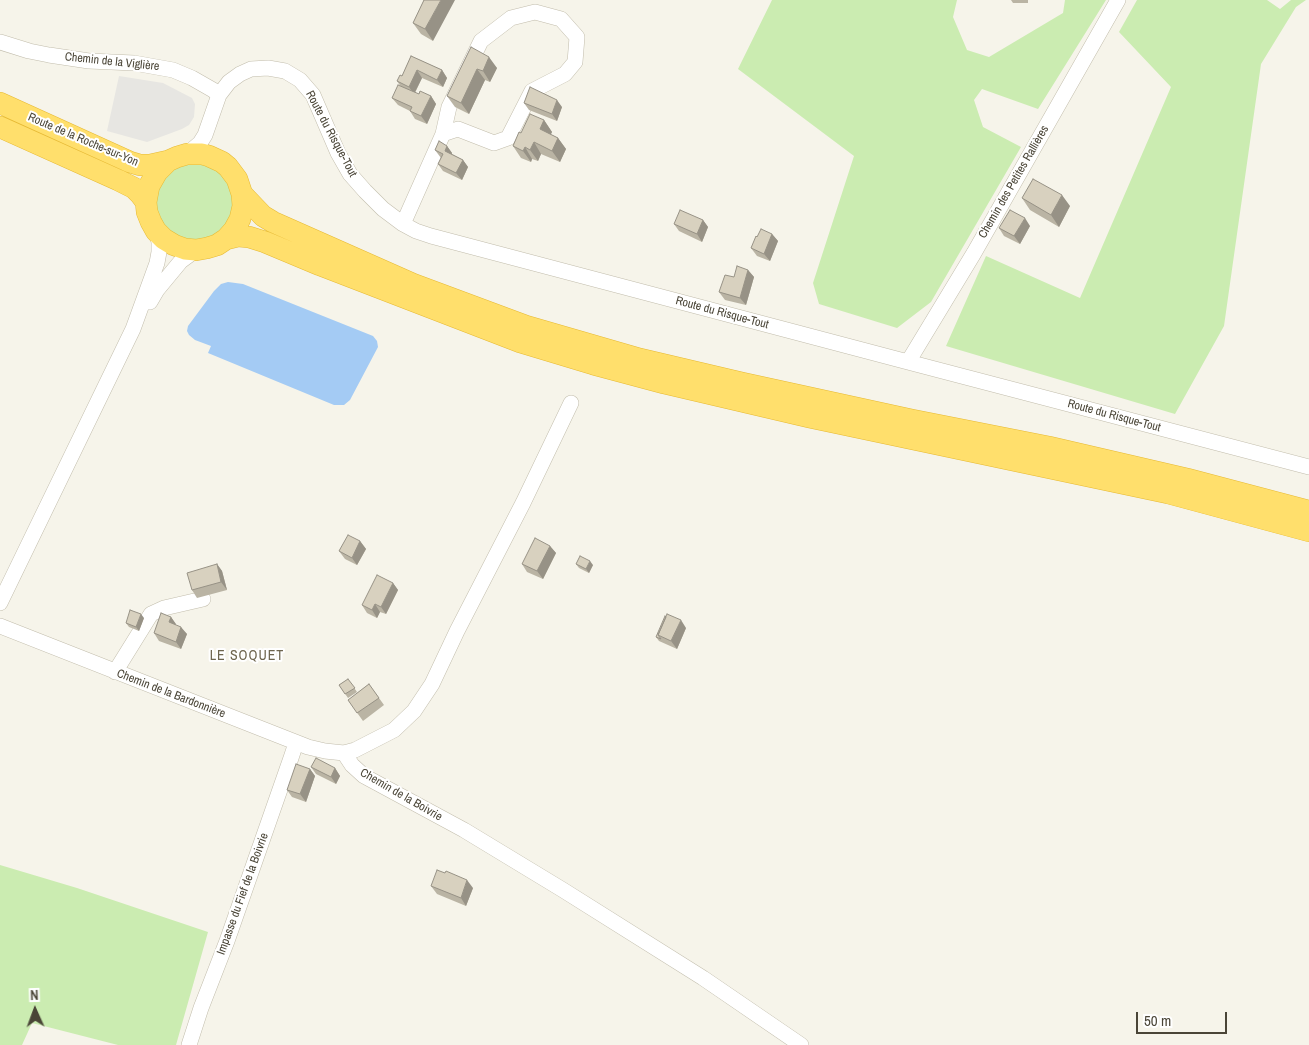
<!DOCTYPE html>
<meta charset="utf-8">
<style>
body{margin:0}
#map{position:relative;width:1309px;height:1045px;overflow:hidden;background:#f6f4ea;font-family:"Archivo Narrow",sans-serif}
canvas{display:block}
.north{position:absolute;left:10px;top:985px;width:50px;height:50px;-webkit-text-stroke:4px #fff;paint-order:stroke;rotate:358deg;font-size:14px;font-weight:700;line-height:20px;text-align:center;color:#4a4537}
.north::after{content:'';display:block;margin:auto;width:18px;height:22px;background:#4a4537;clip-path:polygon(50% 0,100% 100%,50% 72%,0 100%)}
.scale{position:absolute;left:1136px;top:1012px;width:91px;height:22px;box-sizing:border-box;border:2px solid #4a4537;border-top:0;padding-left:6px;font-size:15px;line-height:18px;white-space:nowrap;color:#4a4537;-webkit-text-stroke:4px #fff;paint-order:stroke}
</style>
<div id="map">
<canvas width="1309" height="1045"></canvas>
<div class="north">N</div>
<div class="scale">50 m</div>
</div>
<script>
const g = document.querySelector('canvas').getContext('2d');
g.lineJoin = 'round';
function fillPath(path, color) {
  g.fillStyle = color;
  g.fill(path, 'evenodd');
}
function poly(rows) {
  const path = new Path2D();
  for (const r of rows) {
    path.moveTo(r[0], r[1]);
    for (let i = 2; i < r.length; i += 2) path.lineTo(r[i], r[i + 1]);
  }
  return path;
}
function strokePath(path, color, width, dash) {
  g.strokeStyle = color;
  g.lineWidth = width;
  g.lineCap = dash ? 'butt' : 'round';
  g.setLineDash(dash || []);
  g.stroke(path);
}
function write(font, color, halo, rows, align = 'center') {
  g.font = font + ' "Archivo Narrow",sans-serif';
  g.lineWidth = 4;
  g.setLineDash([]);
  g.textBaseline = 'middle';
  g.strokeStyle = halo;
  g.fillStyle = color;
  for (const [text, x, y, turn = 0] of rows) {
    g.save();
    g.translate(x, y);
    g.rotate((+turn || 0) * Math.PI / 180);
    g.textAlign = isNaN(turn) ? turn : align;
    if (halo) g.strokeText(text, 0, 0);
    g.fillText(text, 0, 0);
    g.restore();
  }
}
const green = poly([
 [772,0,957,0,953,17,967,50,989,57,1063,13,1065,0,1106,0,1038,109,982,89,974,100,983,127,1021,147,931,302,897,328,819,304,813,283,854,156,738,69],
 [1137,0,1267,0,1280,9,1291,0,1306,0,1296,7,1261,64,1224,326,1175,414,946,346,986,256,1080,298,1171,87,1119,32],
 [194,162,218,169,235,195,231,219,220,234,196,242,176,237,161,223,155,202,160,183,174,168],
 [0,865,77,888,208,932,176,1045,118,1045,32,1023,22,1045,0,1045]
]);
const parking = poly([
 [119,76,163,83,192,98,195,104,194,117,189,125,182,129,147,142,107,131]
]);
const water = poly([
 [228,282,243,284,373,336,377,341,378,347,350,400,344,405,334,405,208,353,211,346,195,340,189,335,187,331,188,326,214,291,221,284]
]);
const minor = poly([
 [0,42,29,51,49,55,89,61,134,63,173,70,192,78,213,90,219,95],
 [187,154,200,143,205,135,219,95,229,82,240,74,251,69,268,68,285,71,300,80,313,95,338,153,350,174,365,191,383,209,403,224,416,231,431,236,908,362,1309,467],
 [403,224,443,134,458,129,494,143,508,138,532,91,565,74,575,62,577,37,561,19,535,12,511,18,481,41,449,107,443,134],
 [150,302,157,290,181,261,196,250],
 [908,362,974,253,1118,0],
 [0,603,133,329,157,263,159,252,159,242,156,231],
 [0,626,308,747,325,751,344,753,355,750,394,730,414,711,432,684,457,631,523,503,571,403],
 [115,672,151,614,164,608,203,599],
 [344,753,352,765,364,776,464,830,563,890,703,978,801,1045],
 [189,1045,201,1008,227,941,291,758,296,743]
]);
const highway = poly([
 [0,103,130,162,140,165,150,165,168,161],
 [0,127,118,180,134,188,140,194,146,202],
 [242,194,243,206,240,219,234,230,226,239,217,245,207,248,196,250,185,249,174,245,164,239,156,231,151,222,147,212,146,202,149,186,157,172,168,161,177,157,187,154,202,154,209,156,222,162,228,167,237,179,242,194,263,216,273,222,413,284,526,326,640,359,742,383,912,420,1049,447,1187,479,1309,511],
 [226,239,238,236,249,237,265,242,320,265,520,342,593,364,664,383,809,417,1168,493,1309,531]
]);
const wall = poly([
 [424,0,433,41,421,34,413,23],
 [1011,0,1028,0,1028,3,1013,3],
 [471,47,497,68,490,82,485,80,469,114,455,107,447,96],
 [411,56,442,70,447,78,443,87,422,78,415,93,419,94,431,96,436,104,427,124,415,119,410,111,398,105,392,98,401,87,397,81,402,76],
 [524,103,562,107,557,121,529,110],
 [544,120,552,132,550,134,558,138,566,149,560,162,541,154,538,161,532,159,531,162,521,158,513,146,521,133],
 [447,146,452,153,452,154,463,160,468,167,462,180,443,171,438,164,441,158,435,150],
 [1022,198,1070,206,1059,227,1030,210],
 [703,220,708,227,702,242,679,231,674,224],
 [1030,226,1020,244,1004,236,999,228],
 [772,234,778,241,770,261,757,256,751,248,757,237],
 [748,270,754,277,746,305,725,300,719,292,734,277],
 [360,541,366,549,357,565,345,559,339,551],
 [550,546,556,553,543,579,527,572,522,564],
 [217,564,222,571,227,590,197,598,192,590],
 [576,564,593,565,589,573,579,568],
 [393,583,398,590,386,614,380,612,377,618,367,613,362,605],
 [171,617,176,625,187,634,181,649,159,641,154,633],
 [144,618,139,631,129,627,126,623],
 [686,628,677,649,659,641,656,637],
 [348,679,357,692,348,698,339,685],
 [369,684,384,705,363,721,348,700],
 [311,767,335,768,340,776,336,784,316,774],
 [310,769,315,776,306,802,292,797,287,790],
 [431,886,473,888,466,906,437,894]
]);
const shadedWall = poly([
 [441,0,455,0,433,41,425,29],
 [489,57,497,68,490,82,483,71],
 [477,69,485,80,469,114,461,103],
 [417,70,422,78,414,94,409,87],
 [442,70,447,78,443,87,437,80],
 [431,96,436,104,427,124,421,116],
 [557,100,562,107,557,121,552,114],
 [544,120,552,132,548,141,540,129],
 [558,138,566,149,560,162,552,151],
 [534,142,541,154,538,161,530,150],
 [447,146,452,153,450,158,445,151],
 [525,147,532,159,531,162,523,151],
 [463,160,468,167,462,180,456,173],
 [1062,195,1070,206,1059,227,1051,215],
 [1025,218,1030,226,1020,244,1014,236],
 [703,220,708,227,702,242,697,234],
 [772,234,778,241,770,261,764,254],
 [748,270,754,277,746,305,740,298],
 [360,541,366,549,357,565,352,558],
 [550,546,556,553,543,579,537,571],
 [590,561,593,565,589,573,586,569],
 [217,564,222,571,227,590,221,582],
 [393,583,398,590,386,614,381,607],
 [375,604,380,612,377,618,372,610],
 [141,614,144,618,139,631,136,627],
 [171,617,176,624,174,630,169,622],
 [681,620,686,628,677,649,671,641],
 [181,627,187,634,181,649,176,642],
 [335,768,340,776,336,784,331,777],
 [310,769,315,776,306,802,300,794],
 [467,880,473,888,466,906,461,898]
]);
const building = poly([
 [424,0,441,0,425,29,413,23,424,0],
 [471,47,489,57,483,71,477,69,461,103,447,96,471,47],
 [411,56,442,70,437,80,417,70,409,87,397,81,400,75,402,76,411,56],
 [398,85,419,94,420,91,431,96,421,116,410,111,412,107,392,98,398,85],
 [530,87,557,100,552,114,524,103,530,87],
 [530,114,544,120,540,129,558,138,552,151,534,142,530,150,525,147,523,151,513,146,519,132,521,133,530,114],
 [439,141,447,146,445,151,463,160,456,173,438,164,443,154,435,150,439,141],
 [1033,179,1062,195,1051,215,1022,198,1033,179],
 [680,210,703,220,697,234,674,224,680,210],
 [1010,210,1025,218,1014,236,999,228,1010,210],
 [761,229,772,234,764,254,751,248,756,236,757,237,761,229],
 [737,266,748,270,740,298,719,292,725,275,734,277,737,266],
 [348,535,360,541,352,558,339,551,348,535],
 [535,538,550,546,537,571,522,564,535,538],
 [580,556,590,561,586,569,576,564,580,556],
 [217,564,221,582,192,590,187,573,217,564],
 [377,575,393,583,381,607,375,604,372,610,362,605,377,575],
 [130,610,141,614,136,627,126,623,130,610],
 [161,613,171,617,169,622,181,627,176,642,154,633,161,613],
 [667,614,681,620,671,641,658,635,667,614],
 [665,616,666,617,658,635,661,639,656,637,665,616],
 [348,679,355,688,345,694,339,685,348,679],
 [369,684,379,698,357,713,348,700,369,684],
 [316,758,335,768,331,777,311,767,316,758],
 [296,764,310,769,300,794,287,790,296,764],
 [437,870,445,873,446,871,467,880,461,898,431,886,437,870]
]);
const streetNames = [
 ["Chemin de la Viglière",112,62,6],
 ["Route du Risque-Tout",331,134,62],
 ["Route de la Roche-sur-Yon",83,140,23],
 ["Chemin des Petites Rallières",1014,182,-60],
 ["Route du Risque-Tout",722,313,15],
 ["Route du Risque-Tout",1114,416,15],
 ["Chemin de la Bardonnière",171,694,21],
 ["Chemin de la Boivrie",401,795,30],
 ["Impasse du Fief de la Boivrie",243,894,-70]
];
const neighbourhoodNames = [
 ["LE SOQUET",247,656]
];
fillPath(green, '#cbecb1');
fillPath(parking, '#e7e6e2');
fillPath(water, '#a4cbf4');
strokePath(minor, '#c2bdac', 16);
strokePath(highway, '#e6b934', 22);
strokePath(minor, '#fff', 15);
strokePath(highway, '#ffdf6c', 21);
fillPath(wall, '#bab4a4');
fillPath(shadedWall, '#979286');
fillPath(building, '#d8d1bf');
strokePath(building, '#979286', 1);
write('12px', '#4a4537', '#fff', streetNames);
g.letterSpacing = '1px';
write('14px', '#6e654e', '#fff', neighbourhoodNames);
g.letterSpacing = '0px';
</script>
